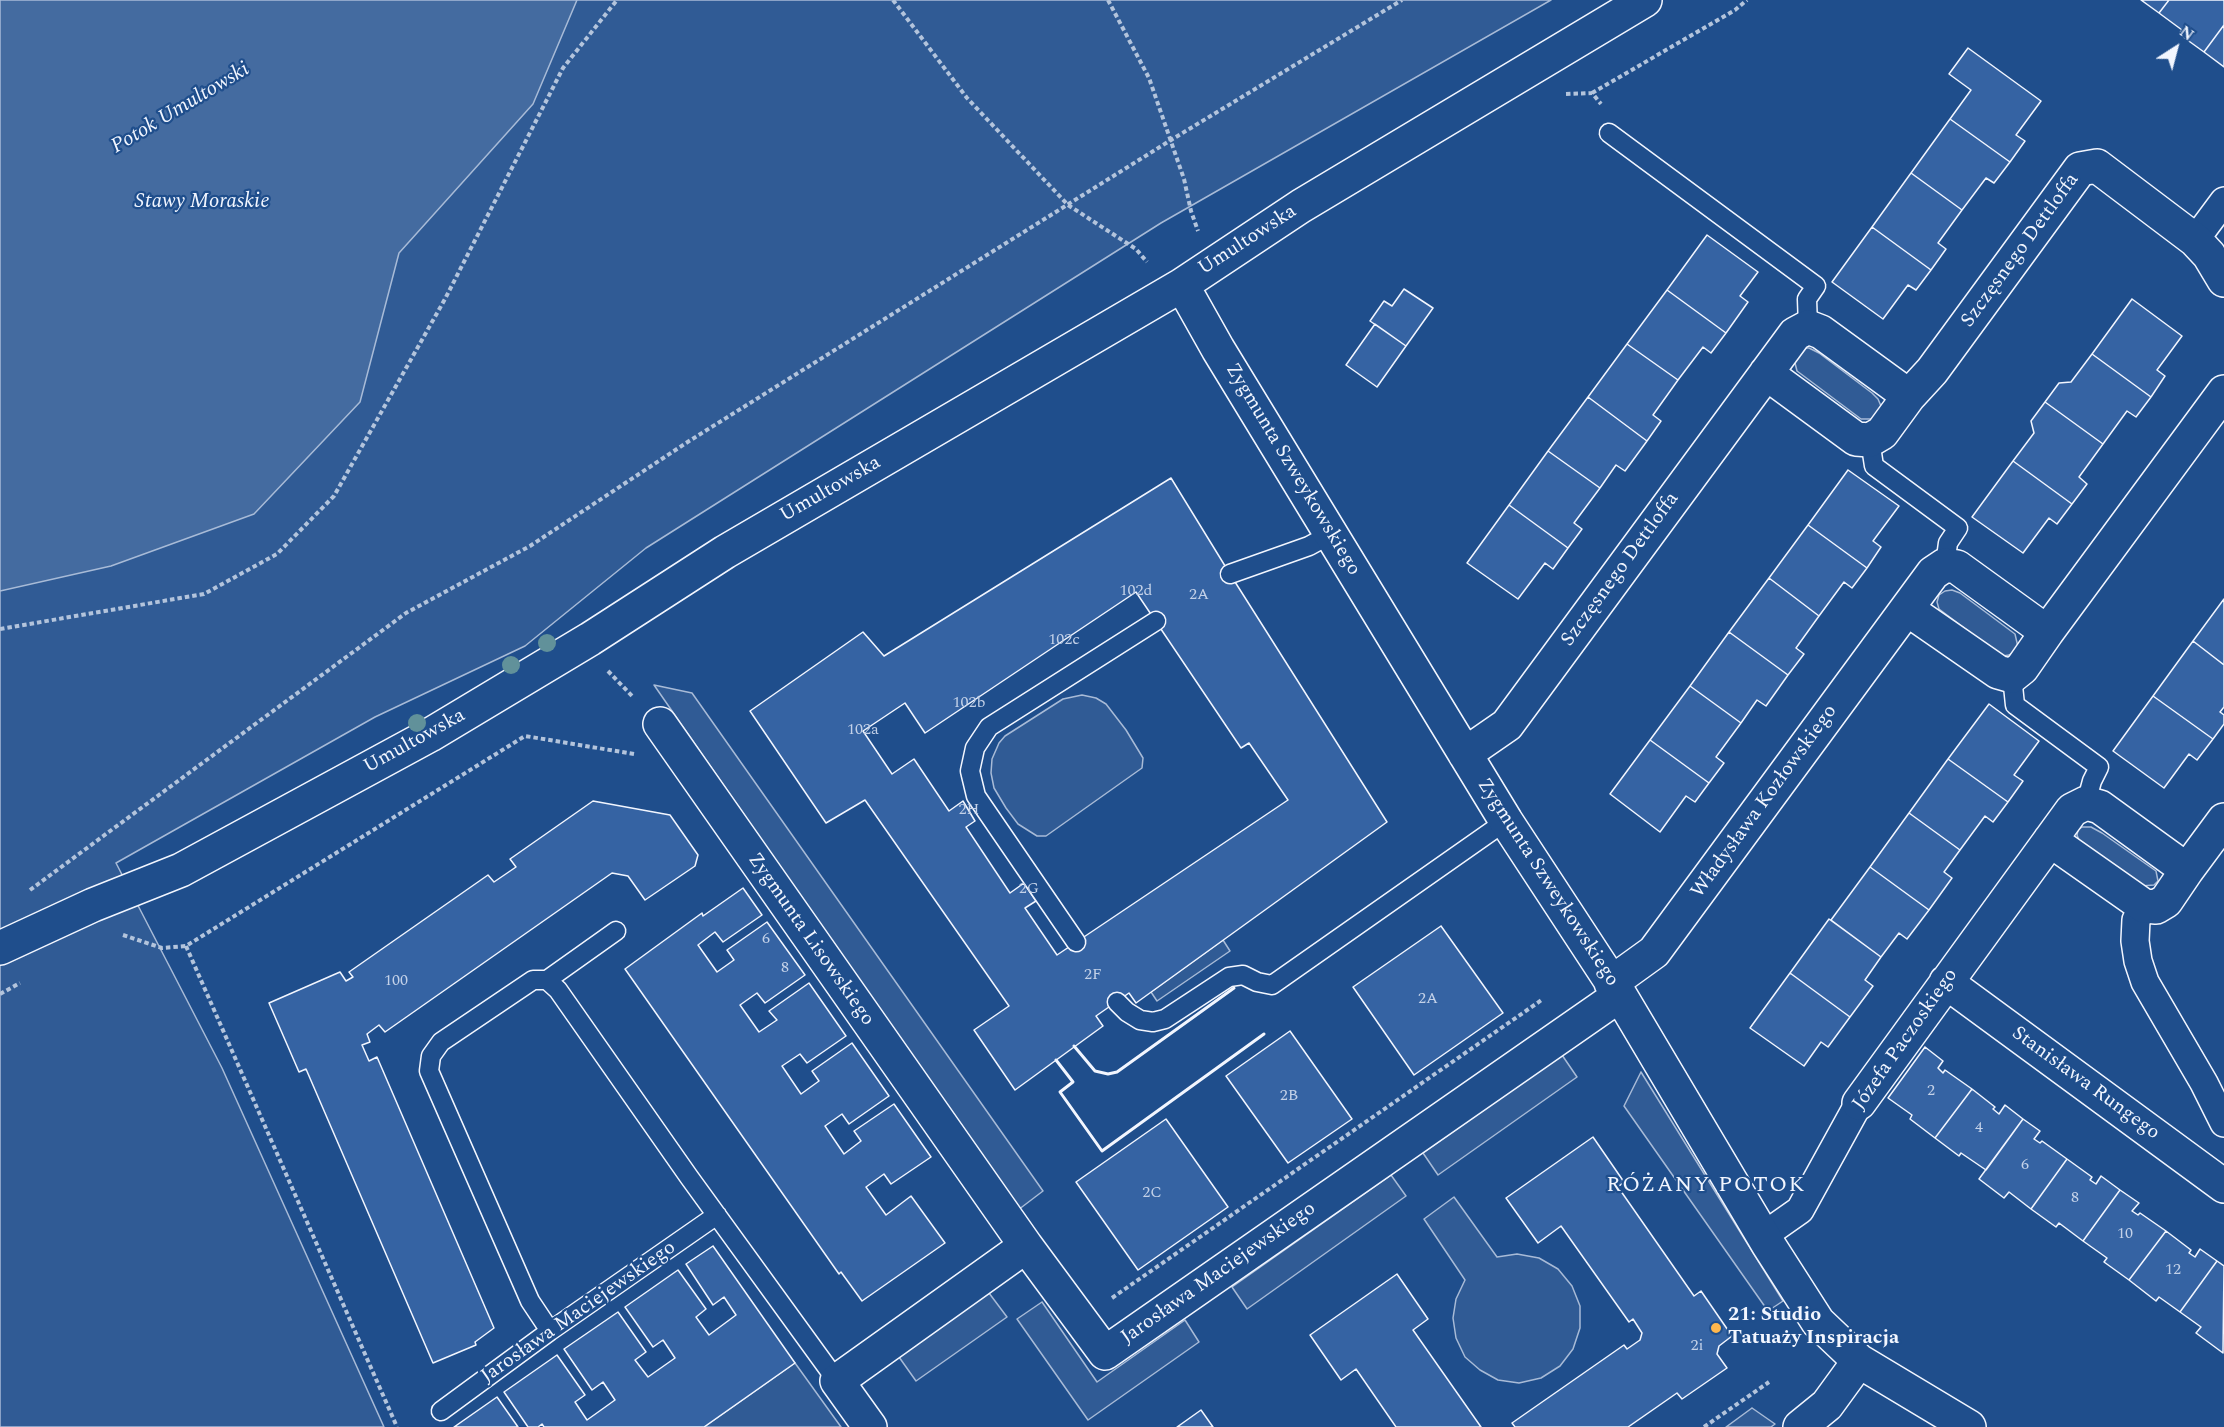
<!DOCTYPE html>
<meta charset="utf-8">
<style>
body{margin:0}
#map{position:relative;width:2224px;height:1427px;overflow:hidden;background:#1f4e8c;font-family:Spectral,serif}
canvas{display:block}
.north{position:absolute;left:2146px;top:18px;width:60px;height:60px;-webkit-text-stroke:4px #1f4e8c;paint-order:stroke;rotate:36deg;font-size:16px;font-weight:700;line-height:24px;text-align:center;color:#f2f6ff}
.north::after{content:'';display:block;margin:auto;width:21px;height:27px;background:#f2f6ff;clip-path:polygon(50% 0,100% 100%,50% 72%,0 100%)}
</style>
<div id="map">
<canvas width="2224" height="1427"></canvas>
<div class="north">N</div>
</div>
<script>
const g = document.querySelector('canvas').getContext('2d');
g.lineJoin = 'round';
function fillPath(path, color) {
  g.fillStyle = color;
  g.fill(path, 'evenodd');
}
function poly(rows) {
  const path = new Path2D();
  for (const r of rows) {
    path.moveTo(r[0], r[1]);
    for (let i = 2; i < r.length; i += 2) path.lineTo(r[i], r[i + 1]);
  }
  return path;
}
function strokePath(path, color, width, dash) {
  g.strokeStyle = color;
  g.lineWidth = width;
  g.lineCap = dash ? 'butt' : 'round';
  g.setLineDash(dash || []);
  g.stroke(path);
}
function write(font, color, halo, rows, align = 'center') {
  g.font = font + ' Spectral,serif';
  g.lineWidth = 4.5;
  g.setLineDash([]);
  g.textBaseline = 'middle';
  g.strokeStyle = halo;
  g.fillStyle = color;
  for (const [text, x, y, turn = 0] of rows) {
    g.save();
    g.translate(x, y);
    g.rotate((+turn || 0) * Math.PI / 180);
    g.textAlign = isNaN(turn) ? turn : align;
    if (halo) g.strokeText(text, 0, 0);
    g.fillText(text, 0, 0);
    g.restore();
  }
}
const built = poly([
 [454,0,1551,0,1161,223,646,548,525,646,375,717,116,863,222,1068,384,1427,0,1427,0,239,454,0],
 [1802,348,1809,348,1819,353,1872,393,1878,399,1881,406,1878,414,1871,419,1861,419,1797,371,1794,359,1802,348],
 [1952,590,1960,593,2015,634,2018,647,2015,651,2009,655,2003,656,1996,652,1939,609,1937,602,1939,595,1945,591,1952,590],
 [654,685,692,693,1043,1191,1018,1210,654,685],
 [1082,695,1096,698,1106,704,1126,730,1143,758,1142,768,1046,836,1037,836,1018,824,1006,808,994,788,991,773,992,759,999,743,1005,736,1063,699,1082,695],
 [2082,827,2091,827,2102,833,2156,871,2158,881,2154,885,2141,886,2080,843,2077,835,2078,830,2082,827],
 [1223,940,1230,951,1157,1001,1151,992,1223,940],
 [1562,1055,1577,1077,1438,1175,1423,1153,1562,1055],
 [1641,1072,1783,1301,1768,1311,1624,1106,1641,1072],
 [1391,1175,1406,1196,1247,1309,1232,1287,1391,1175],
 [1454,1197,1497,1257,1517,1254,1539,1258,1558,1269,1572,1286,1580,1306,1580,1328,1573,1349,1560,1366,1541,1378,1519,1383,1498,1380,1480,1370,1465,1357,1456,1338,1453,1318,1456,1299,1465,1280,1424,1219,1454,1197],
 [989,1293,1007,1317,916,1381,899,1357,989,1293],
 [1042,1302,1097,1382,1185,1320,1199,1342,1088,1420,1017,1319,1042,1302],
 [795,1363,841,1427,704,1427,795,1363],
 [1752,1408,1775,1424,1771,1427,1726,1427,1752,1408]
]);
const water = poly([
 [0,0,577,0,533,104,399,253,360,402,254,514,111,566,0,591,0,0]
]);
const building = poly([
 [2141,0,2169,0,2159,13,2141,0],
 [2169,0,2224,0,2224,25,2204,52,2179,34,2182,30,2159,13,2169,0],
 [2224,25,2224,67,2204,52,2224,25],
 [1968,48,2041,101,2016,135,2025,141,2010,162,1950,119,1971,90,1949,74,1968,48],
 [1950,119,2010,162,1994,183,1986,178,1962,210,1911,173,1950,119],
 [1911,173,1962,210,1938,243,1946,249,1931,270,1872,227,1911,173],
 [1872,227,1931,270,1916,290,1908,285,1883,319,1832,282,1872,227],
 [1707,235,1758,272,1740,296,1748,302,1726,333,1667,290,1707,235],
 [1404,289,1433,308,1406,346,1370,321,1384,301,1392,306,1404,289],
 [1667,290,1726,333,1711,353,1703,347,1678,380,1627,344,1667,290],
 [2132,299,2182,336,2157,370,2165,376,2151,397,2092,354,2132,299],
 [1375,324,1406,346,1377,387,1346,365,1375,324],
 [1627,344,1678,380,1653,415,1661,421,1647,441,1588,397,1627,344],
 [2092,354,2151,397,2136,417,2127,411,2103,444,2045,402,2059,383,2071,382,2092,354],
 [1588,397,1647,441,1625,471,1616,465,1600,488,1548,451,1588,397],
 [2045,402,2103,444,2079,477,2087,484,2072,504,2013,461,2034,433,2031,421,2045,402],
 [1548,451,1600,488,1574,523,1582,529,1568,548,1509,505,1548,451],
 [2013,461,2072,504,2057,524,2049,518,2023,553,1972,517,2013,461],
 [1848,470,1899,506,1873,541,1881,547,1867,568,1808,525,1848,470],
 [1171,478,1230,574,1387,822,1136,1003,1129,993,1096,1016,1103,1026,1015,1090,974,1030,1009,1006,865,800,826,823,750,711,863,632,884,656,1171,478],
 [1136,592,1241,748,1249,743,1288,800,1057,955,1025,908,1036,901,1024,883,1010,893,966,827,975,821,963,801,949,811,914,759,892,774,863,731,905,703,925,733,1136,592],
 [1509,505,1568,548,1553,569,1545,563,1518,599,1467,563,1509,505],
 [1808,525,1867,568,1852,588,1844,582,1819,616,1769,578,1808,525],
 [1769,578,1819,616,1796,648,1804,654,1788,675,1729,632,1769,578],
 [2224,599,2224,665,2193,641,2224,599],
 [1729,632,1788,675,1766,706,1757,700,1741,723,1690,686,1729,632],
 [2193,641,2224,665,2224,707,2220,712,2224,715,2224,724,2213,739,2153,696,2193,641],
 [1690,686,1741,723,1716,757,1724,763,1709,783,1650,740,1690,686],
 [2153,696,2213,739,2197,760,2189,754,2164,788,2113,751,2153,696],
 [1989,704,2039,741,2014,775,2023,781,2008,802,1948,759,1989,704],
 [1650,740,1709,783,1695,802,1686,796,1660,832,1610,794,1650,740],
 [1948,759,2008,802,1993,822,1985,816,1960,850,1909,813,1948,759],
 [593,801,670,815,698,855,695,866,645,900,628,876,612,873,385,1032,379,1025,367,1034,370,1042,362,1045,369,1061,377,1057,494,1328,475,1342,476,1345,433,1363,306,1069,299,1072,269,1003,340,972,346,981,353,977,349,972,488,875,494,882,516,867,510,859,593,801],
 [1909,813,1960,850,1944,872,1952,878,1929,910,1870,867,1909,813],
 [1870,867,1929,910,1907,939,1899,933,1881,957,1831,920,1870,867],
 [743,888,762,915,723,942,715,932,698,945,717,972,734,960,727,950,767,922,805,975,765,1003,757,993,740,1005,759,1032,777,1020,769,1011,809,983,846,1036,807,1063,800,1054,782,1066,801,1094,819,1081,812,1071,852,1043,889,1096,849,1124,842,1114,825,1126,844,1154,861,1141,854,1131,894,1104,931,1157,891,1184,884,1174,866,1187,886,1215,911,1196,945,1243,862,1301,841,1272,839,1274,625,969,702,913,703,916,743,888],
 [1829,919,1881,957,1865,980,1873,986,1850,1017,1790,973,1829,919],
 [1441,926,1503,1013,1414,1075,1353,987,1441,926],
 [1790,973,1850,1017,1828,1047,1821,1042,1804,1066,1750,1028,1790,973],
 [1290,1031,1352,1119,1288,1163,1226,1076,1290,1031],
 [1925,1047,1943,1061,1938,1068,1943,1073,1945,1070,1972,1089,1935,1138,1910,1119,1912,1115,1888,1098,1925,1047],
 [1972,1089,1995,1107,1993,1109,1999,1114,2005,1105,2023,1119,1986,1170,1961,1153,1959,1156,1935,1138,1972,1089],
 [1166,1119,1228,1207,1138,1270,1076,1182,1166,1119],
 [2023,1119,2040,1131,2034,1139,2040,1143,2042,1141,2067,1159,2031,1209,2009,1192,2004,1198,1979,1179,2023,1119],
 [1593,1137,1624,1182,1618,1187,1694,1296,1701,1291,1732,1336,1719,1346,1717,1354,1727,1368,1682,1399,1677,1393,1628,1427,1515,1427,1512,1423,1624,1345,1627,1349,1640,1340,1642,1333,1633,1319,1629,1322,1561,1226,1538,1243,1506,1198,1593,1137],
 [2067,1159,2092,1177,2090,1180,2096,1184,2101,1176,2120,1190,2083,1241,2059,1223,2056,1227,2031,1209,2067,1159],
 [2120,1190,2139,1203,2132,1211,2138,1215,2140,1213,2166,1231,2129,1280,2104,1262,2107,1258,2083,1241,2120,1190],
 [2166,1231,2191,1250,2189,1253,2195,1257,2200,1249,2217,1261,2180,1312,2159,1297,2156,1301,2129,1280,2166,1231],
 [713,1246,795,1363,704,1427,544,1427,542,1424,538,1427,528,1427,504,1392,557,1355,585,1395,575,1402,587,1420,615,1400,603,1382,592,1390,564,1349,618,1312,646,1352,635,1360,648,1377,675,1358,663,1340,653,1347,625,1307,678,1270,706,1309,696,1317,709,1335,736,1315,724,1297,713,1305,686,1264,713,1246],
 [2217,1261,2224,1266,2223,1353,2196,1333,2201,1327,2180,1312,2217,1261],
 [1397,1274,1428,1319,1413,1330,1481,1427,1396,1427,1356,1369,1341,1380,1310,1335,1397,1274],
 [497,1397,518,1427,454,1427,497,1397],
 [1201,1410,1213,1427,1177,1427,1201,1410]
]);
const path = poly([
 [893,0,967,98,1068,205,1136,249,1147,262],
 [1108,0,1149,78,1184,179,1191,211,1198,231],
 [1592,93,1735,10,1747,0],
 [1566,94,1592,93,1601,104],
 [0,629,204,594,277,554,334,496,445,299,563,68,617,0],
 [608,671,634,698],
 [30,890,406,613,530,546,686,443,1171,140,1402,0],
 [123,935,162,948,186,946,525,736,634,754],
 [186,946,397,1427],
 [0,994,20,983],
 [1112,1298,1543,999],
 [1704,1427,1769,1382]
]);
const service = poly([
 [1609,133,1816,286,1807,299,1808,327],
 [1870,440,1874,466,1958,528,1948,543,1945,565],
 [1230,574,1309,546,1331,534],
 [2012,676,2015,705,2099,767,2092,781,2086,803],
 [1076,942,976,796,970,771,975,748,989,727,1156,621],
 [547,980,616,931],
 [1117,1002,1127,1012,1140,1020,1153,1022,1165,1019,1229,977,1243,975,1257,982,1272,985,1506,821],
 [550,1331,530,1301,429,1071,431,1056,441,1042,533,980,547,980,558,990,689,1177,837,1381],
 [441,1411,550,1331,717,1215]
]);
const pedestrian = poly([
 [2195,240,2224,201],
 [2144,906,2136,920,2135,941,2138,961,2145,982,2204,1083,2224,1123],
 [1763,1236,1800,1210,1859,1103]
]);
const minor = poly([
 [1182,285,1218,349,1506,821,1620,995,1768,1244,1818,1322,1859,1361,1969,1427],
 [1766,373,1856,439,1870,440,1882,433,1909,396],
 [1907,609,1998,672,2012,676,2022,668,2047,632],
 [660,724,1026,1246],
 [1465,754,1507,725,1795,334,1808,327,1821,332,1909,396,1932,371,2080,169,2097,166,2195,240,2209,255,2224,280],
 [2050,840,2144,906,2156,907,2166,901,2187,870],
 [0,948,93,905,181,870,430,735,590,639,725,552,1182,285,1301,206,1645,0],
 [1946,982,2224,1186],
 [1611,983,1654,952,1933,573,1945,565,1957,567,2047,632,2224,392],
 [1859,1103,2072,810,2086,803,2100,807,2187,870,2224,820],
 [870,1427,837,1381,1026,1246,1105,1353,1620,995],
 [1800,1427,1827,1405,1859,1361]
]);
const wall = poly([
 [1074,1046,1095,1071,1108,1074,1117,1072,1234,988],
 [1056,1060,1073,1082,1060,1092,1102,1151,1264,1034]
]);
const trees = [
 [547,643],
 [511,665],
 [417,723]
];
const markers = [
 [1716,1328,6,"#ffb74d"]
];
const numberNames = [
 ["102d",1136,592],
 ["2A",1199,596],
 ["102c",1064,641],
 ["102b",969,704],
 ["102a",863,731],
 ["2H",969,811],
 ["2G",1029,890],
 ["6",766,940],
 ["8",785,969],
 ["2F",1093,976],
 ["100",396,982],
 ["2A",1428,1000],
 ["2",1931,1092],
 ["2B",1289,1097],
 ["4",1979,1129],
 ["6",2025,1166],
 ["2C",1152,1194],
 ["8",2075,1199],
 ["10",2125,1235],
 ["12",2173,1271],
 ["2i",1697,1347]
];
const streetNames = [
 ["Umultowska",1248,241,-33],
 ["Szczęsnego Dettloffa",2021,251,-54],
 ["Zygmunta Szweykowskiego",1292,470,59],
 ["Umultowska",831,490,-30],
 ["Szczęsnego Dettloffa",1621,570,-54],
 ["Umultowska",415,742,-29],
 ["Władysława Kozłowskiego",1765,802,-54],
 ["Zygmunta Szweykowskiego",1547,883,57],
 ["Zygmunta Lisowskiego",810,940,55],
 ["Józefa Paczoskiego",1906,1040,-55],
 ["Stanisława Rungego",2085,1084,36],
 ["Jarosława Maciejewskiego",1219,1274,-35],
 ["Jarosława Maciejewskiego",579,1313,-35]
];
const poiNames = [
 ["21: Studio",1728,1316],
 ["Tatuaży Inspiracja",1728,1339]
];
const waterNames = [
 ["Potok Umultowski",181,109,-31],
 ["Stawy Moraskie",202,203]
];
const quarterNames = [
 ["RÓŻANY POTOK",1706,1187]
];
fillPath(built, '#305b95');
strokePath(built, '#a8bbd7', 1.5);
fillPath(water, '#446ba0');
strokePath(water, '#a8bbd7', 1.5);
fillPath(building, '#3563a3');
strokePath(building, '#f2f6ff', 1.5);
strokePath(service, '#f2f6ff', 21);
strokePath(pedestrian, '#f2f6ff', 30);
strokePath(minor, '#f2f6ff', 36);
strokePath(path, '#b3c4dc', 4, [4.5, 3]);
strokePath(service, '#1f4e8c', 18);
strokePath(pedestrian, '#1f4e8c', 27);
strokePath(minor, '#1f4e8c', 33);
strokePath(wall, '#f2f6ff', 3);
g.fillStyle = '#61919a';
for (const [x, y] of trees) {
  g.beginPath();
  g.arc(x, y, 9, 0, 2 * Math.PI);
  g.fill();
}
for (const [x, y, r, color] of markers) {
  const dot = new Path2D();
  dot.arc(x, y, r, 0, 2 * Math.PI);
  g.fillStyle = color;
  g.fill(dot);
  strokePath(dot, '#1f4e8c', 2);
}
write('16px', '#c3d1e8', null, numberNames);
write('20px', '#f2f6ff', '#1f4e8c', streetNames);
write('bold 20px', '#f2f6ff', '#1f4e8c', poiNames, 'left');
write('italic 21px', '#f2f6ff', '#1f4e8c', waterNames);
g.letterSpacing = '1.5px';
write('22px', '#f2f6ff', '#1f4e8c', quarterNames);
g.letterSpacing = '0px';
</script>
